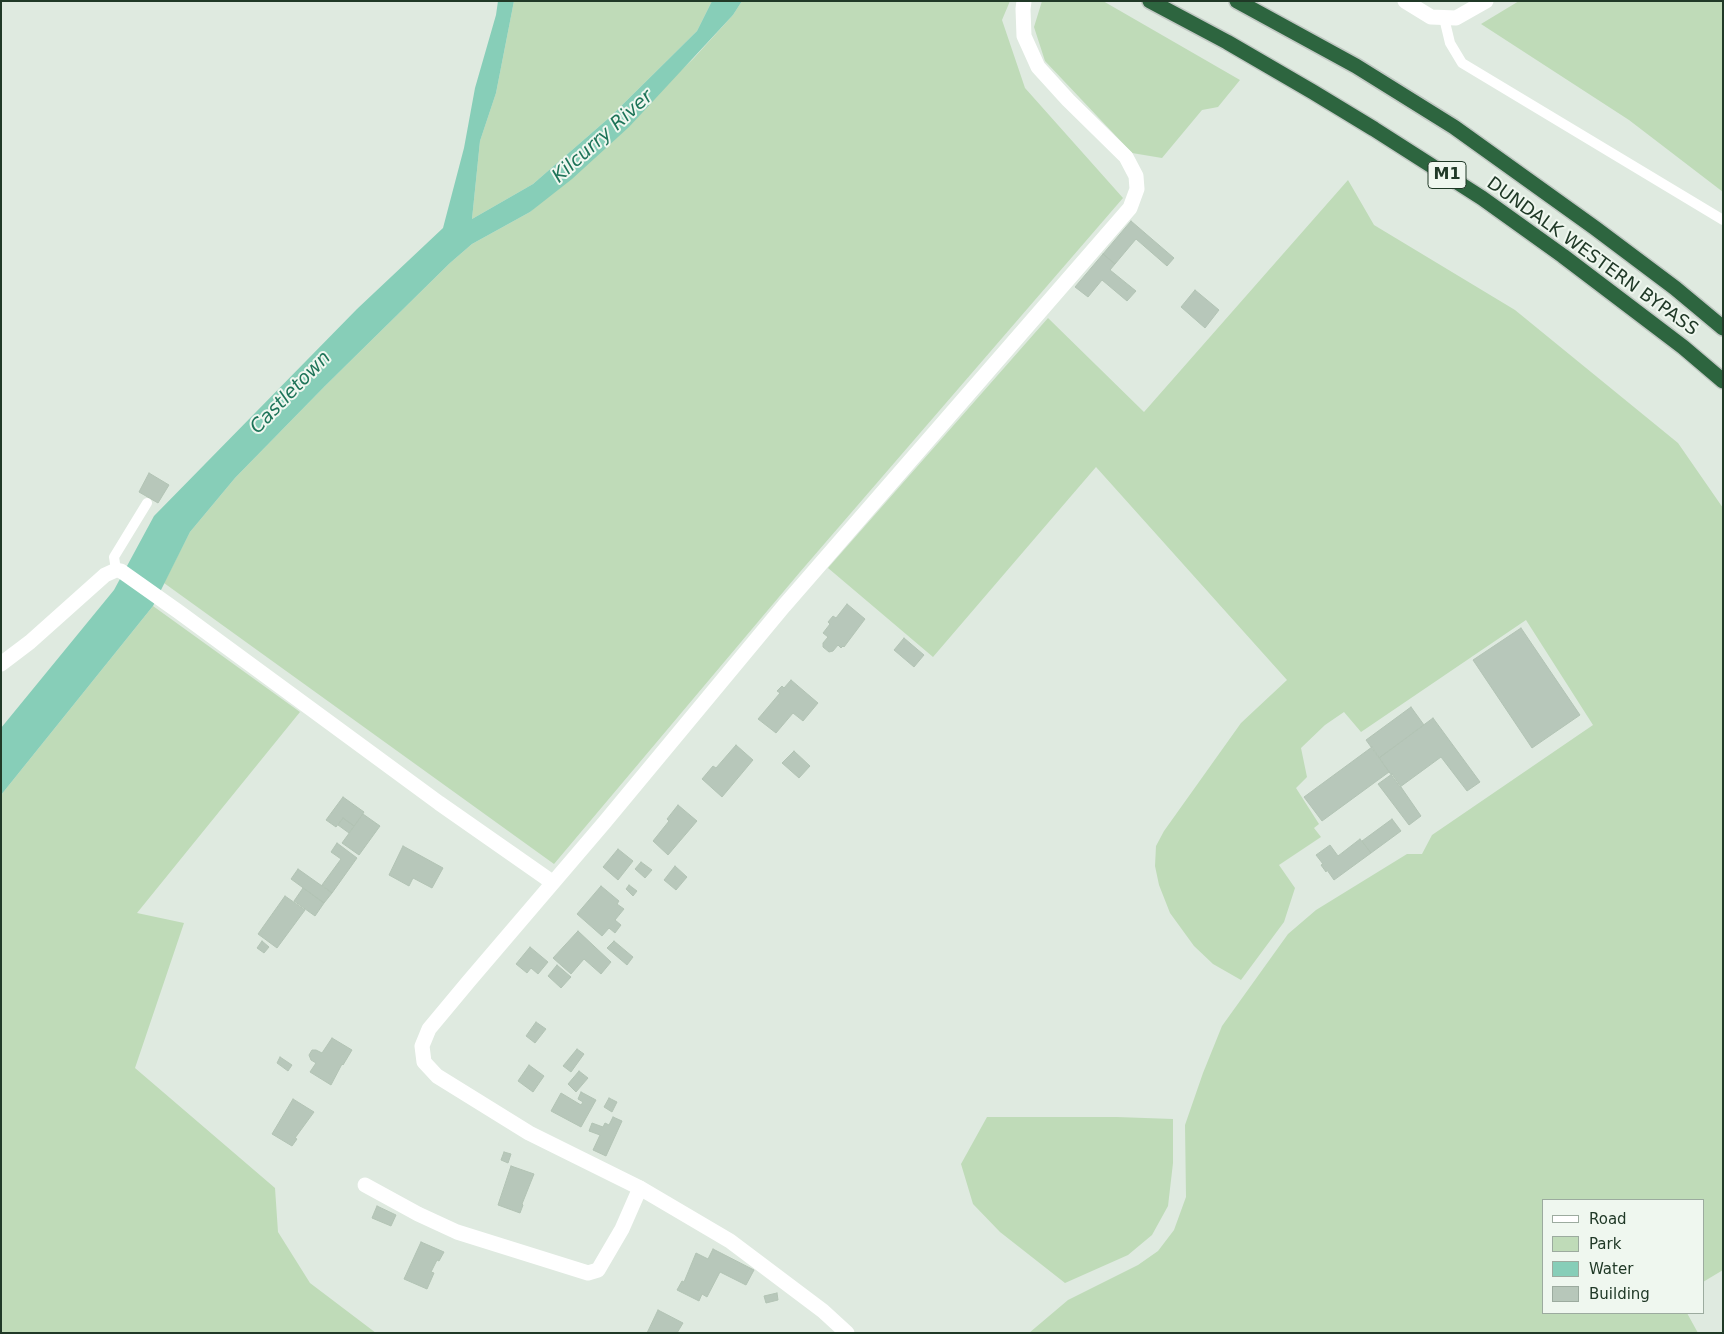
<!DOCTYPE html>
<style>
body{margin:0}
#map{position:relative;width:1724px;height:1334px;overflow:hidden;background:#dfeae0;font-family:"DejaVu Sans",sans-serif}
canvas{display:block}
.frame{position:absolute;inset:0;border:2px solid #203927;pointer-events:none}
.legend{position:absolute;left:1542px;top:1199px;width:162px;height:115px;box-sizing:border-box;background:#eff7ef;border:1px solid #9cab9f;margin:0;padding:6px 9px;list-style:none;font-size:15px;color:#203927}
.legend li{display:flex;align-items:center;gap:10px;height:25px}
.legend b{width:25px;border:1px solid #9cab9f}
</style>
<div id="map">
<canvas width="1724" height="1334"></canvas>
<div class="frame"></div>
<ul class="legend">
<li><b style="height:6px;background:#fff"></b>Road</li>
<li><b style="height:14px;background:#bfdbb8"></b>Park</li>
<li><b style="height:14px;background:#87ceb8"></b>Water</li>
<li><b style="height:14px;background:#b7c7ba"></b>Building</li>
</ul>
</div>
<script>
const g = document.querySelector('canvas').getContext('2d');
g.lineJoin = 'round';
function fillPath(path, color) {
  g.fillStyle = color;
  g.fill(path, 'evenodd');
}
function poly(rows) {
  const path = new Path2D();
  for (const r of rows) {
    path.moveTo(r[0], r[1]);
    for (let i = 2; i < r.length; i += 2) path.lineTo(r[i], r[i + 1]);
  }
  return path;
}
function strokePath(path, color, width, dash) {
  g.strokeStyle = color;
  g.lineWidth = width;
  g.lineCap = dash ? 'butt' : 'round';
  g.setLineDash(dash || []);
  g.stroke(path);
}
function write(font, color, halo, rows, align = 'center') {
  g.font = font + ' "DejaVu Sans",sans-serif';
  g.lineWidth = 4;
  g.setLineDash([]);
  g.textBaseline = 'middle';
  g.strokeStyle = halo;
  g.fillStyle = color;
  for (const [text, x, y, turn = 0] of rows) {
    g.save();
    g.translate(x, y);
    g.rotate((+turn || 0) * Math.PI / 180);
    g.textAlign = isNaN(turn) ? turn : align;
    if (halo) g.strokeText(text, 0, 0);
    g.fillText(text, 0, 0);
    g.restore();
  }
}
const green = poly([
 [514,1,712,1,697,31,610,117,533,184,472,219,480,141,496,93],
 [742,1,1010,1,1002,20,1025,88,1123,198,800,572,554,864,164,583,190,532,235,478,325,386,450,263,472,244,530,212,693,59,733,15],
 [1042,1,1103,1,1240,80,1218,107,1202,110,1162,158,1132,153,1045,61,1034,27],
 [1519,1,1723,1,1723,192,1629,120,1481,24],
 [1348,180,1374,225,1515,310,1678,443,1723,508,1723,1270,1703,1282,1703,1200,1543,1200,1543,1313,1687,1313,1698,1333,1029,1333,1068,1300,1138,1265,1158,1251,1174,1230,1186,1197,1185,1125,1203,1073,1222,1026,1288,934,1316,910,1407,854,1422,854,1432,835,1593,725,1526,620,1361,732,1344,712,1325,725,1301,748,1307,777,1296,788,1319,824,1314,828,1321,837,1279,865,1295,888,1284,922,1241,980,1213,964,1194,946,1170,913,1159,885,1155,866,1156,846,1164,831,1241,723,1287,680,1096,467,933,657,828,568,1048,318,1144,412],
 [153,606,300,712,137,913,184,923,135,1068,275,1188,278,1232,310,1283,376,1333,1,1333,1,795],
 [987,1117,1117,1117,1173,1119,1173,1163,1168,1206,1152,1235,1128,1255,1065,1283,1000,1232,973,1204,961,1164]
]);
const water = poly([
 [498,1,514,1,496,93,480,141,472,219,533,184,610,117,697,31,712,1,742,1,733,15,629,127,572,179,530,212,472,244,450,263,325,386,235,478,190,532,153,606,1,795,1,728,114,590,154,516,357,309,443,228,464,148,475,88,496,15]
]);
const building = poly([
 [1131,221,1174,258,1167,266,1136,239,1115,264,1103,254,1131,221],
 [1103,254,1115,264,1110,270,1136,291,1127,301,1102,280,1088,297,1075,287,1103,254],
 [1195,290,1219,310,1205,328,1181,307,1195,290],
 [149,473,169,485,158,503,139,492,149,473],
 [847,604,865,619,844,647,843,646,841,648,838,645,833,651,829,652,823,647,823,643,828,637,823,633,830,624,828,622,833,616,836,618,847,604],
 [1521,628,1580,715,1532,748,1473,660,1521,628],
 [904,638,924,655,914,667,894,650,904,638],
 [791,680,818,703,803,721,793,713,776,733,758,719,780,693,777,691,782,686,784,688,791,680],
 [1411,707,1424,725,1379,758,1366,740,1411,707],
 [1433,718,1480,782,1467,791,1441,757,1400,787,1379,758,1433,718],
 [736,745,753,760,722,797,702,779,713,766,716,768,736,745],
 [1372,747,1389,772,1322,821,1304,797,1372,747],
 [794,751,810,766,799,778,782,763,794,751],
 [1392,774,1421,816,1409,825,1378,784,1392,774],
 [343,797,364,812,354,826,343,818,336,827,326,820,343,797],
 [678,805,697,821,668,855,653,841,669,821,667,819,678,805],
 [363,814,380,826,359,855,342,843,363,814],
 [343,818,354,826,349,833,338,825,343,818],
 [1392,819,1401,831,1371,853,1362,841,1392,819],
 [1360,839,1371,853,1334,880,1327,870,1326,872,1321,865,1323,864,1316,855,1330,845,1338,856,1360,839],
 [337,843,357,858,332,893,322,885,341,859,331,852,337,843],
 [403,846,443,868,432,888,413,878,409,886,389,875,403,846],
 [618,849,633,861,618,880,603,867,618,849],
 [641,862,652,870,645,878,635,869,641,862],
 [675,866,687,877,676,890,664,880,675,866],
 [298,869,332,893,324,903,291,879,298,869],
 [629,885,637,891,633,896,626,889,629,885],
 [601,886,619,901,617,904,624,909,615,920,621,925,615,933,609,928,602,936,577,914,601,886],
 [303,888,324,903,315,916,294,901,303,888],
 [285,896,305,910,277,948,258,934,285,896],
 [578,931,611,962,601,974,584,959,571,974,553,958,578,931],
 [262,941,269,947,264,953,257,948,262,941],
 [614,941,633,957,627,965,607,948,614,941],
 [530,947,548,962,538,974,531,968,527,973,516,964,530,947],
 [557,965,571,977,561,988,548,976,557,965],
 [536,1022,546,1029,535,1043,526,1036,536,1022],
 [332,1038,352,1050,343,1065,342,1064,331,1085,310,1072,316,1063,311,1060,309,1055,312,1050,316,1050,322,1053,332,1038],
 [577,1049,584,1054,571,1072,563,1066,577,1049],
 [280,1057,292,1065,288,1071,277,1063,280,1057],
 [529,1065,544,1076,533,1092,518,1081,529,1065],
 [579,1071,588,1078,576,1092,568,1084,579,1071],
 [581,1092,596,1100,581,1127,551,1111,561,1093,581,1105,583,1102,578,1099,581,1092],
 [609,1098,617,1102,612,1112,604,1107,609,1098],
 [293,1099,314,1112,295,1138,297,1139,292,1146,272,1134,293,1099],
 [613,1117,622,1121,606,1156,593,1150,600,1135,589,1131,592,1123,603,1127,605,1123,609,1125,613,1117],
 [504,1152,511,1154,508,1163,501,1160,504,1152],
 [511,1166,534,1174,522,1204,523,1205,520,1213,498,1205,511,1166],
 [377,1206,396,1215,391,1226,372,1218,377,1206],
 [421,1242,444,1252,439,1261,437,1260,431,1272,434,1273,427,1289,404,1279,421,1242],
 [713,1249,754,1270,746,1285,720,1272,707,1297,702,1294,699,1301,677,1290,682,1281,684,1282,696,1253,708,1259,713,1249],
 [777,1293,778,1300,766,1303,764,1296,777,1293],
 [658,1310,683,1323,677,1333,647,1333,658,1310]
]);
const service = poly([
 [1444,18,1450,43,1462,63,1723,220],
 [116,570,114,557,147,503]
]);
const minor = poly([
 [365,1185,418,1214,457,1232,588,1273,598,1270,622,1229,640,1188]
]);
const tertiary = poly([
 [1405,1,1431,17,1456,18,1486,1],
 [1,664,30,642,105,575,116,570,121,571,179,612,439,803,552,882],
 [847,1333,823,1311,730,1241,640,1188,529,1133,437,1076,424,1062,422,1046,429,1029,469,981,604,823,784,606,1130,208,1137,189,1136,176,1126,157,1068,100,1038,67,1024,36,1023,9,1024,1]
]);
const motorway = poly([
 [1150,1,1227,42,1313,92,1374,129,1482,198,1563,256,1683,347,1723,381],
 [1237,1,1356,66,1454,127,1595,228,1675,288,1723,328]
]);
const shields = [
 [1447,175,38]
];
const shieldNames = [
 ["M1",1447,175]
];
const streetNames = [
 ["DUNDALK WESTERN BYPASS",1592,257,36]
];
const waterNames = [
 ["Kilcurry River",603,137,-42],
 ["Castletown",291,393,-46]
];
fillPath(green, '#bfdbb8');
fillPath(water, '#87ceb8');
fillPath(building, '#b7c7ba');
strokePath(building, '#b2c3b4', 1);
strokePath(motorway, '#c1c8c3', 18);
strokePath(service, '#fff', 10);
strokePath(minor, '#fff', 15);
strokePath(tertiary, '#fff', 15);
strokePath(motorway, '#2d653f', 15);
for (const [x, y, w] of shields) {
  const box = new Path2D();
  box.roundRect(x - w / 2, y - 13.5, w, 27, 4);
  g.fillStyle = '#eff7ef';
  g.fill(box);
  strokePath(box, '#203927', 1);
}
write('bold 16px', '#203927', null, shieldNames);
write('18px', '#203927', '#eff7ef', streetNames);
write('italic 19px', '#1d7358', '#eff7ef', waterNames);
</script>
